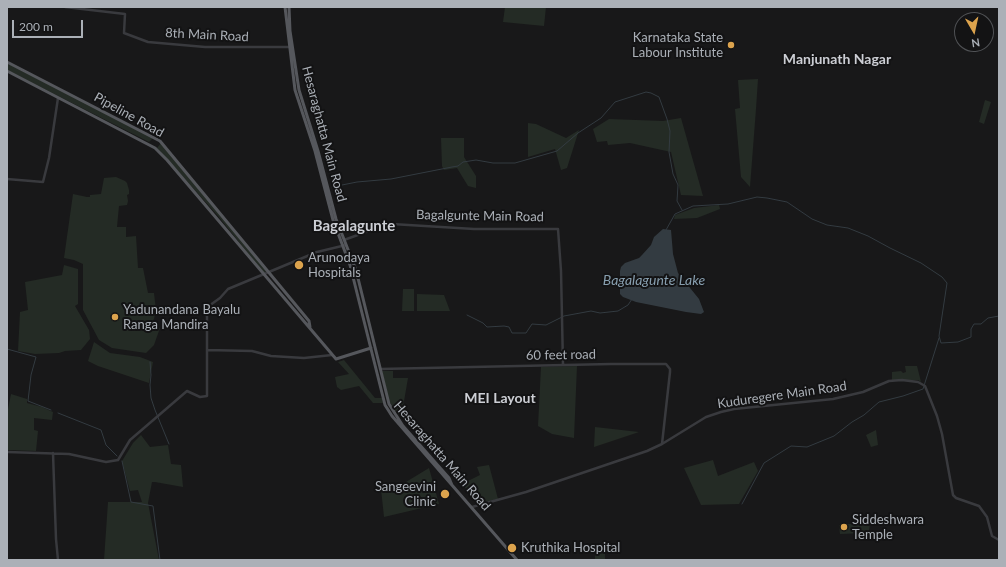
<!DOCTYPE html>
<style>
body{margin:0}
#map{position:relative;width:1006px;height:567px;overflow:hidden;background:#181819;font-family:Lato,sans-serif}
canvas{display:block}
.frame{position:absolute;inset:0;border:8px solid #abb0b7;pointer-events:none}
.north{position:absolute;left:954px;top:12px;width:40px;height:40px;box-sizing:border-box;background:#131314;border:1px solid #505255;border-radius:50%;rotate:171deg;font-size:11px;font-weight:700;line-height:16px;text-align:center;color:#abb0b7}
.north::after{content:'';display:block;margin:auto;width:14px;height:18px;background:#dca34d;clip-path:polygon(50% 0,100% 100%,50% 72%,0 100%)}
.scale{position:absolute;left:12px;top:20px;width:71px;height:18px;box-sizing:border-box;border:2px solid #abb0b7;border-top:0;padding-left:5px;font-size:12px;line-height:14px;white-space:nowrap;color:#abb0b7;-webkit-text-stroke:3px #131314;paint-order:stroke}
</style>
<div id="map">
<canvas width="1006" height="567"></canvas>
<div class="frame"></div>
<div class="north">N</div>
<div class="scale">200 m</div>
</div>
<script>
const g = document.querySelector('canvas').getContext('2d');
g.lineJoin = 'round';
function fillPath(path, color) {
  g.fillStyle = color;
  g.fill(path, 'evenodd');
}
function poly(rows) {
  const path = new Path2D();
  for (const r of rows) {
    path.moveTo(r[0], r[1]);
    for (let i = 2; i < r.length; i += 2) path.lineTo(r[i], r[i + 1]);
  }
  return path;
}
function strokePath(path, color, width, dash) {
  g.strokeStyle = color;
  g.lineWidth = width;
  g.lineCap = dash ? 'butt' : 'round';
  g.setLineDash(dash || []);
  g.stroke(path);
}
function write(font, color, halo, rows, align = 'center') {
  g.font = font + ' Lato,sans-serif';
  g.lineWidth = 4;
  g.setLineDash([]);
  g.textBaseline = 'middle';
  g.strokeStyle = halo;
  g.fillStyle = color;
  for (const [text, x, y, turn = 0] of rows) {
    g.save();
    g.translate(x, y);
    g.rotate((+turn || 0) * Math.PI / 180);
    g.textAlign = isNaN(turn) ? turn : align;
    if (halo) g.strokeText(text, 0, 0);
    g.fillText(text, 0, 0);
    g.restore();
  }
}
const green = poly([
 [505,7,546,7,544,26,503,22],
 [7,63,152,137,152,139,149,142,7,70],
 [758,79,756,109,750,187,741,177,735,109,740,108,738,80],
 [985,100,991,102,984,124,979,122],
 [681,118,703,196,681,195,671,152,630,143,608,145,607,141,597,142,593,129,609,119,663,121],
 [528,123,536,124,566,138,579,130,567,168,561,170,555,149,528,157],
 [441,138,464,138,464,157,476,176,476,188,468,186,457,168,444,170,442,166],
 [161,143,268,271,264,273,218,216,157,148],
 [116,177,125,181,127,183,129,190,129,194,127,195,128,201,127,205,119,206,117,227,126,227,126,237,136,236,138,268,143,268,148,293,154,293,156,310,154,319,149,325,160,328,154,345,146,353,112,348,99,340,83,310,83,264,74,260,64,258,73,194,87,197,90,197,90,195,101,194,104,178],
 [719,205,720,209,697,218,674,219,675,215,694,208],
 [64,265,78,269,78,304,75,306,89,330,90,339,81,350,65,351,59,353,35,354,18,351,20,312,28,310,25,282,62,275],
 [403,289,414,289,414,311,402,311],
 [417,294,444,295,450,311,417,311],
 [94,342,110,353,140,357,153,362,149,383,98,366,88,361],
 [344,360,375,398,382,398,383,403,373,403,359,386,341,390,337,387,335,377,349,374,338,362],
 [577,366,574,438,552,434,538,426,541,367],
 [905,366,917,366,921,382,918,380,892,380,892,372,901,371,903,373,906,372],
 [382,371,393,371,393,378,408,378,402,413,398,415,389,401],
 [11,394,27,399,27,403,42,407,53,412,52,420,34,418,34,430,38,431,36,451,7,450,7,414],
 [595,427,639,432,594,447],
 [876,430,878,445,871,447,866,435],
 [141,435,150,447,168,445,171,464,181,465,183,487,155,482,152,482,148,503,159,560,104,560,108,502,142,502,138,490,130,491,122,461,133,443],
 [713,460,718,476,754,462,758,471,739,504,701,505,684,468],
 [489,465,498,499,479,504,462,484,480,475,477,467],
 [429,468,439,504,384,517,381,489,401,485],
 [869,522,870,524,869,531,866,533,840,534,839,525],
 [595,550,605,550,605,560,595,560]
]);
const water = poly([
 [663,229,671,230,673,254,678,273,699,299,704,312,701,314,686,312,636,302,623,297,620,294,620,271,621,267,625,263,639,258,642,255,651,245,654,237]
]);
const stream = poly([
 [332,187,357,182,391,179,452,167,458,166,463,162,476,160,493,163,515,163,557,151,578,133,601,118,615,102,646,92,651,93,659,97,667,119,670,131,669,152,673,174,678,185,677,201,682,210],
 [666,230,675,214,693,206,728,204,757,197,767,198,787,202,812,219,827,225,848,228,868,236,890,248,921,263,942,277,947,283,939,336,941,343,958,342,971,337,971,329,974,324,981,324,988,318,999,316],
 [467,315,483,323,487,327,504,326,509,327,512,333,526,333,532,324,546,325,564,316,591,311,600,313,618,311,628,305,632,299],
 [7,349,36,357,31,375,28,401,51,410],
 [150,362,151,375,150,385,151,398,155,410,169,444],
 [58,413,101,430,106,445,117,456],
 [122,461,131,502,153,506,160,560],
 [742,504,764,463,791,446,807,447,834,436,852,422,864,415,879,402,903,396,923,389,939,338]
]);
const minor = poly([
 [65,7,125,14,124,33,148,42,205,47,290,47],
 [7,179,43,182,49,158,58,98],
 [344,240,385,225,392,224,474,229,558,229,561,271,563,365],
 [207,350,252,351,271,356,304,358,332,355],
 [380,369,611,364,666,364,670,369,670,372,662,444],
 [7,452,69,454,106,462,118,460,130,440,187,391,200,397,207,396,207,317,206,308,220,298,228,289,317,252,346,245],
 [53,453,56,539,58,560],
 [472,507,526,492,647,451,662,444,706,417,721,412,734,409,833,399,863,392,889,381,902,380,918,382,925,386,937,416,942,434,953,495,956,498,979,506,987,517,992,536,999,540]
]);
const major = poly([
 [285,7,295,90,315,151,333,220,350,265,385,405,392,416,517,560],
 [289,7,290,31,299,90,318,151,336,219,356,270,389,404,403,426,449,478,452,485],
 [7,62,160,141,309,321,310,327],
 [7,71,155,148,167,160,336,359,371,348]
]);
const markers = [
 [731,45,4,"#dca34d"],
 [299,265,5,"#dca34d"],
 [115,317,4,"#dca34d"],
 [445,494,5,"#dca34d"],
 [844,527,4,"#dca34d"],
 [512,548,5,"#dca34d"]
];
const streetNames = [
 ["8th Main Road",207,35,3],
 ["Pipeline Road",129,115,29],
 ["Hesaraghatta Main Road",324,134,75],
 ["Bagalgunte Main Road",480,216,1],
 ["60 feet road",561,355,-1],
 ["Kuduregere Main Road",782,395,-8],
 ["Hesaraghatta Main Road",442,456,49]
];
const poiNames = [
 ["Karnataka State",723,38,"right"],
 ["Labour Institute",723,53,"right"],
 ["Arunodaya",308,258],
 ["Hospitals",308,273],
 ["Yadunandana Bayalu",123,310],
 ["Ranga Mandira",123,325],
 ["Sangeevini",436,487,"right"],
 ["Clinic",436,502,"right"],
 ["Siddeshwara",852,520],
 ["Temple",852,535],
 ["Kruthika Hospital",521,548]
];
const neighbourhoodNames = [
 ["Manjunath Nagar",837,59],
 ["MEI Layout",500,398]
];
const waterNames = [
 ["Bagalagunte Lake",654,280]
];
const quarterNames = [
 ["Bagalagunte",354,226]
];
fillPath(green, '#242b25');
fillPath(water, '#333b41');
strokePath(stream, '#333b41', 1);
strokePath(minor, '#393a3e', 2.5);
strokePath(major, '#55575c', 3);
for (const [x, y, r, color] of markers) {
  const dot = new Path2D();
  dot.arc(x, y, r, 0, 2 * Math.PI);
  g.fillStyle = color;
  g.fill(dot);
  strokePath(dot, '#131314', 1.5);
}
write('13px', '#abb0b7', '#131314', streetNames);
write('13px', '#abb0b7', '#131314', poiNames, 'left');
write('bold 14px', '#ccced4', '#131314', neighbourhoodNames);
write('italic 14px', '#879eae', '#131314', waterNames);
write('bold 15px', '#ccced4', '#131314', quarterNames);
</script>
